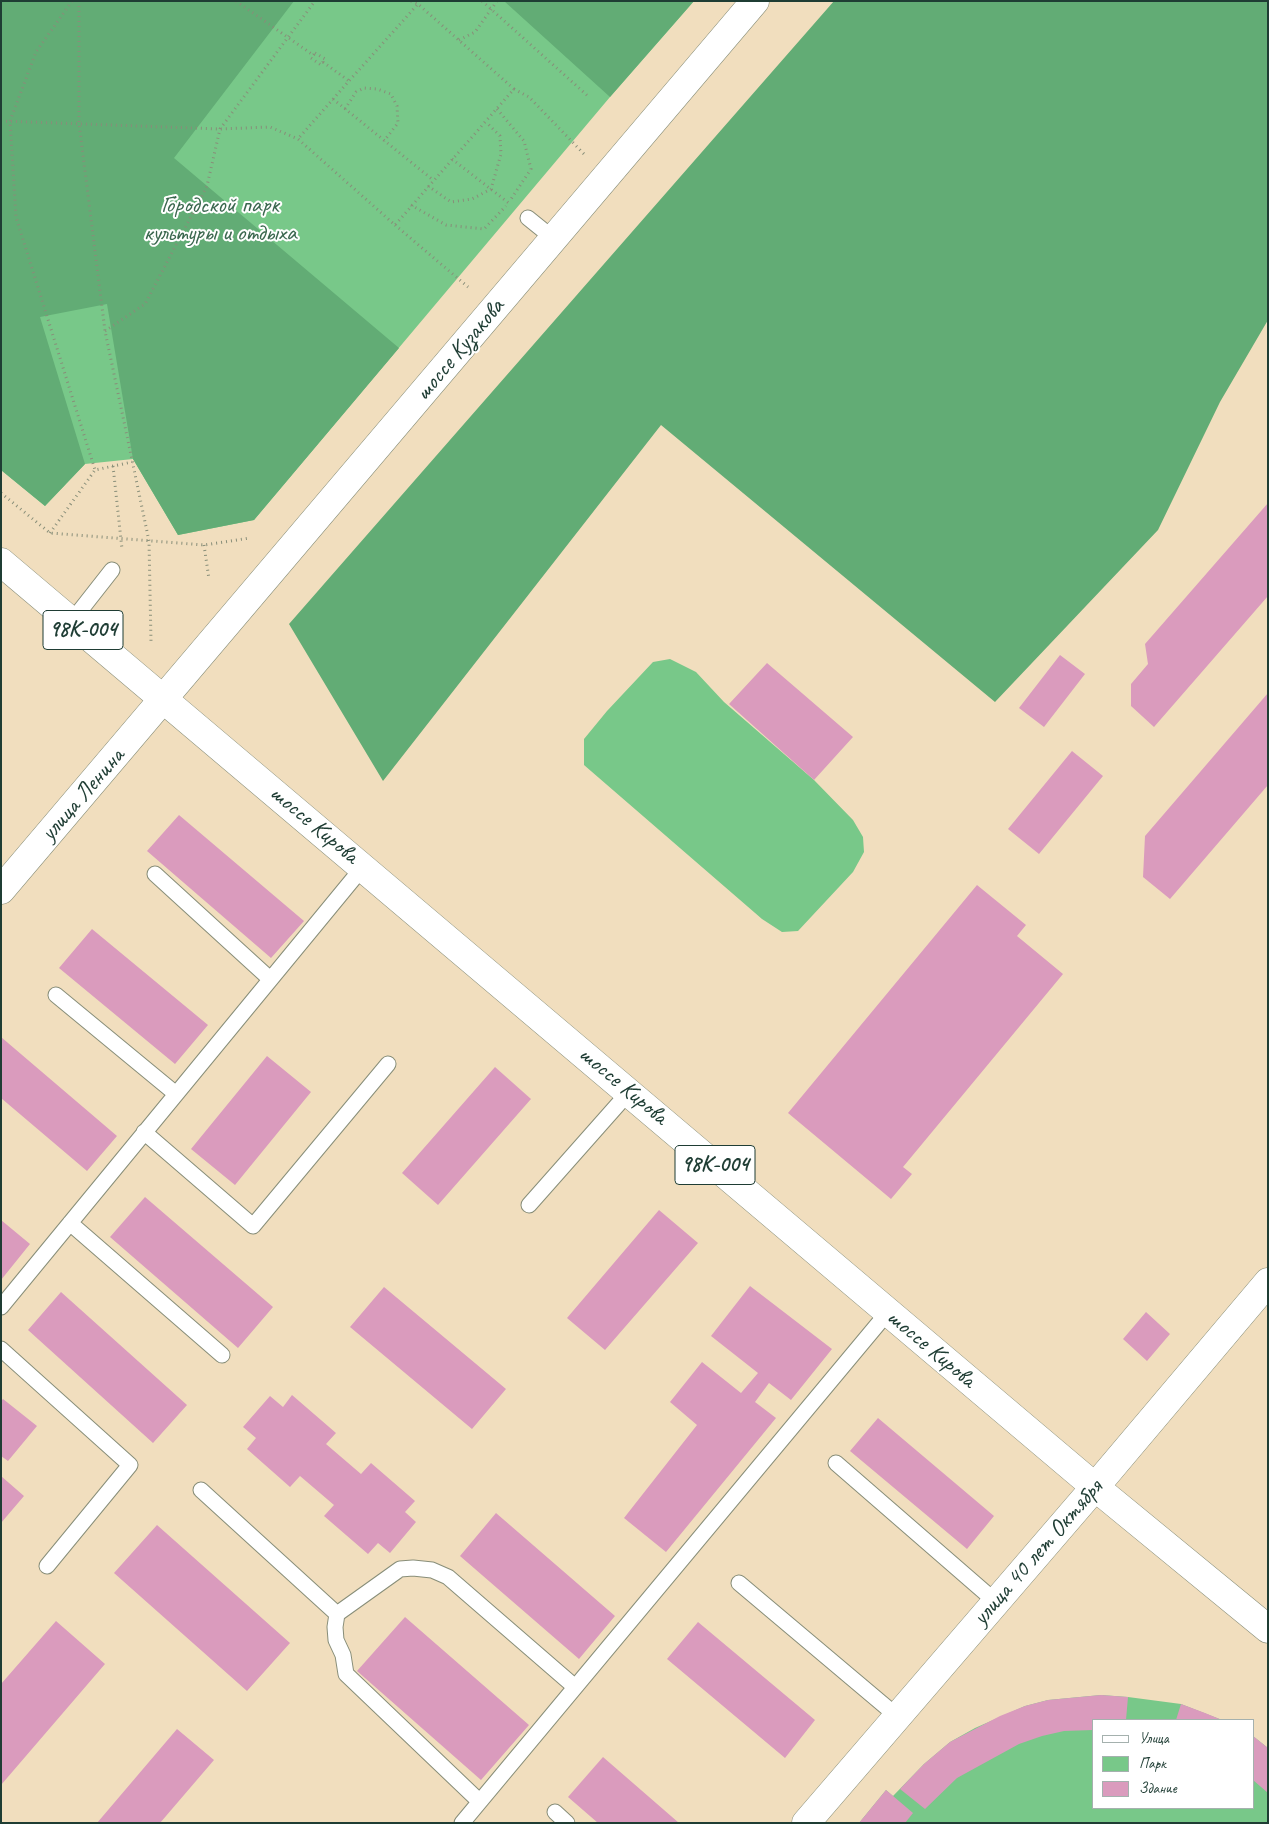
<!DOCTYPE html>
<meta charset="utf-8">
<style>
body{margin:0}
#map{position:relative;width:1269px;height:1824px;overflow:hidden;background:#f1debe;font-family:Caveat,sans-serif}
canvas{display:block}
.frame{position:absolute;inset:0;border:2px solid #1f3d34;pointer-events:none}
.legend{position:absolute;left:1092px;top:1719px;width:162px;height:90px;box-sizing:border-box;background:#fff;border:1px solid #a5b1ae;margin:0;padding:6px 9px;list-style:none;font-size:15px;color:#1f3d34}
.legend li{display:flex;align-items:center;gap:10px;height:25px}
.legend b{width:25px;border:1px solid #a5b1ae}
</style>
<div id="map">
<canvas width="1269" height="1824"></canvas>
<div class="frame"></div>
<ul class="legend">
<li><b style="height:6px;background:#fff"></b>Улица</li>
<li><b style="height:14px;background:#78c889"></b>Парк</li>
<li><b style="height:14px;background:#da9bbd"></b>Здание</li>
</ul>
</div>
<script>
const g = document.querySelector('canvas').getContext('2d');
g.lineJoin = 'round';
function fillPath(path, color) {
  g.fillStyle = color;
  g.fill(path, 'evenodd');
}
function poly(rows) {
  const path = new Path2D();
  for (const r of rows) {
    path.moveTo(r[0], r[1]);
    for (let i = 2; i < r.length; i += 2) path.lineTo(r[i], r[i + 1]);
  }
  return path;
}
function strokePath(path, color, width, dash) {
  g.strokeStyle = color;
  g.lineWidth = width;
  g.lineCap = dash ? 'butt' : 'round';
  g.setLineDash(dash || []);
  g.stroke(path);
}
function write(font, color, halo, rows, align = 'center') {
  g.font = font + ' Caveat,sans-serif';
  g.lineWidth = 4;
  g.setLineDash([]);
  g.textBaseline = 'middle';
  g.strokeStyle = halo;
  g.fillStyle = color;
  for (const [text, x, y, turn = 0] of rows) {
    g.save();
    g.translate(x, y);
    g.rotate((+turn || 0) * Math.PI / 180);
    g.textAlign = isNaN(turn) ? turn : align;
    if (halo) g.strokeText(text, 0, 0);
    g.fillText(text, 0, 0);
    g.restore();
  }
}
const green = poly([
 [1,1,694,1,610,97,254,520,178,535,133,459,85,464,45,506,1,470],
 [670,659,696,672,724,702,814,780,853,820,863,837,864,852,853,872,798,931,782,932,762,919,584,765,584,739,607,711,653,662],
 [1101,1695,1128,1697,1181,1704,1222,1720,1093,1720,1093,1808,1253,1808,1253,1736,1268,1748,1268,1823,859,1823,886,1790,893,1796,924,1764,950,1742,975,1728,1025,1706,1048,1700]
]);
const forest = poly([
 [1,1,294,1,174,158,399,348,254,520,178,535,133,459,107,304,40,317,85,464,45,506,1,470],
 [504,1,694,1,610,97],
 [834,1,1268,1,1268,320,1220,402,1158,530,995,702,661,425,383,781,289,624]
]);
const building = poly([
 [1268,503,1268,596,1154,727,1131,706,1131,684,1148,664,1145,644],
 [1060,655,1085,674,1044,727,1019,708],
 [767,663,853,737,814,780,729,704],
 [1268,693,1268,785,1170,899,1143,877,1145,836],
 [1072,751,1103,776,1039,854,1008,829],
 [179,815,304,921,271,958,147,851],
 [977,885,1026,925,1017,936,1063,974,903,1167,912,1174,891,1199,788,1113],
 [92,929,208,1025,175,1064,59,968],
 [1,1037,117,1136,87,1171,1,1098],
 [267,1056,311,1092,235,1185,191,1149],
 [495,1067,531,1099,438,1205,402,1173],
 [145,1197,273,1307,238,1348,110,1237],
 [659,1210,698,1243,605,1350,567,1318],
 [1,1220,30,1244,1,1280],
 [750,1286,832,1349,791,1400,769,1383,755,1402,776,1418,666,1552,624,1518,697,1425,670,1402,702,1362,741,1393,758,1373,711,1336],
 [384,1287,506,1389,472,1429,350,1327],
 [61,1292,187,1405,153,1443,28,1330],
 [1146,1312,1170,1334,1147,1361,1123,1339],
 [292,1395,336,1433,326,1444,361,1474,371,1463,415,1501,405,1512,416,1522,390,1553,378,1543,368,1554,324,1516,334,1505,300,1476,290,1487,247,1449,256,1438,243,1427,270,1396,283,1407],
 [3,1399,37,1426,8,1461,1,1456,1,1401],
 [878,1418,994,1516,967,1549,850,1451],
 [1,1476,24,1496,1,1523],
 [496,1513,615,1616,579,1659,460,1556],
 [157,1525,290,1643,247,1691,114,1573],
 [405,1617,529,1725,481,1780,357,1671],
 [56,1621,105,1664,1,1785,1,1684],
 [698,1622,815,1720,785,1758,667,1659],
 [1101,1695,1128,1697,1126,1720,1093,1720,1093,1730,1064,1731,1042,1736,1019,1744,957,1778,925,1809,900,1789,924,1764,950,1742,1000,1716,1025,1706,1048,1700],
 [1181,1704,1205,1713,1222,1720,1176,1720],
 [177,1729,214,1760,160,1823,97,1823],
 [1253,1736,1268,1748,1268,1793,1253,1780],
 [603,1757,679,1823,598,1823,568,1797],
 [886,1790,913,1813,905,1823,859,1823]
]);
const path = poly([
 [72,1,36,52,10,121,16,217,95,470],
 [79,1,79,123,105,331,149,541,151,642],
 [236,1,313,55],
 [411,1,418,4],
 [482,1,589,97],
 [459,40,475,32,497,1],
 [315,53,325,59,321,65,311,58,315,53],
 [323,62,349,81],
 [514,89,529,97,584,154],
 [333,99,433,180],
 [345,109,356,92,364,88,377,89,391,94,397,106,398,123,384,141],
 [497,109,524,141,531,169,511,199],
 [1,121,220,129,270,127,298,139,395,225,514,89,418,4,349,81,298,139],
 [452,159,510,204],
 [428,186,451,202,472,199,491,189,501,154,500,136,486,122],
 [411,205,446,225,484,229,506,206],
 [395,225,468,287],
 [105,331,145,304,207,186,220,129,315,1],
 [113,466,122,549],
 [1,493,50,533,204,545,250,538],
 [50,533,95,470,132,462],
 [204,545,209,579]
]);
const service = poly([
 [528,218,554,239],
 [72,621,112,570],
 [155,874,270,979],
 [56,995,176,1094],
 [144,1132,253,1226,388,1064],
 [529,1205,629,1092],
 [70,1223,222,1355],
 [1,1307,363,867],
 [1,1349,130,1465,47,1566],
 [836,1463,996,1602],
 [201,1490,337,1614,335,1627,336,1640,343,1655,346,1674,479,1801],
 [739,1583,898,1717],
 [337,1614,400,1569,413,1568,432,1570,448,1577,575,1687],
 [555,1812,567,1823],
 [462,1823,888,1312]
]);
const minor = poly([
 [806,1823,1095,1487,1268,1282]
]);
const secondary = poly([
 [1,890,755,1]
]);
const primary = poly([
 [1,562,1095,1487,1268,1629]
]);
const shields = [
 [83,630,80],
 [715,1165,80]
];
const shieldNames = [
 ["98К-004",83,630],
 ["98К-004",715,1165]
];
const parkNames = [
 ["Городской парк",220,206],
 ["культуры и отдыха",220,234]
];
const streetNames = [
 ["шоссе Кузакова",460,350,-50],
 ["улица Ленина",83,795,-49],
 ["шоссе Кирова",314,825,40],
 ["шоссе Кирова",623,1086,40],
 ["шоссе Кирова",931,1349,40],
 ["улица 40 лет Октября",1038,1553,-49]
];
fillPath(green, '#78c889');
fillPath(forest, '#62ac75');
fillPath(building, '#da9bbd');
strokePath(service, '#888e79', 17);
strokePath(minor, '#888e79', 29);
strokePath(secondary, '#888e79', 29);
strokePath(primary, '#888e79', 29);
strokePath(path, '#888e79', 3, [1, 4]);
strokePath(service, '#fff', 15);
strokePath(minor, '#fff', 28);
strokePath(secondary, '#fff', 28);
strokePath(primary, '#fff', 28);
for (const [x, y, w] of shields) {
  const box = new Path2D();
  box.roundRect(x - w / 2, y - 19.5, w, 39, 4);
  g.fillStyle = '#fff';
  g.fill(box);
  strokePath(box, '#1f3d34', 1);
}
write('bold 22px', '#1f3d34', null, shieldNames);
write('24px', '#3a674e', '#fff', parkNames);
write('24px', '#1f3d34', '#fff', streetNames);
</script>
